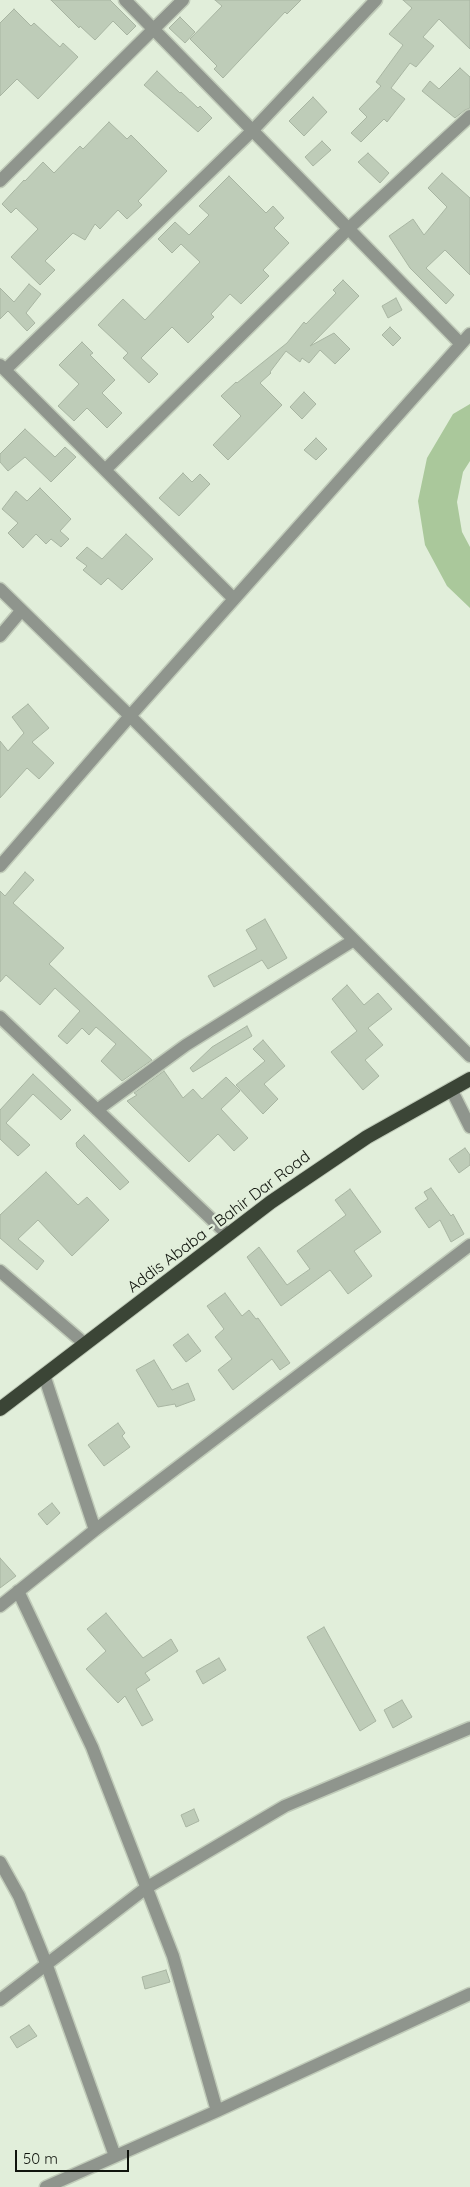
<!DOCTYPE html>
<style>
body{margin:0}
#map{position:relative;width:470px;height:2187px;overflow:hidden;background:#e1eeda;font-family:Quicksand,sans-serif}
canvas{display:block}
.scale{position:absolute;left:15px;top:2150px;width:114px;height:22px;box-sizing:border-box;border:2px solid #10140d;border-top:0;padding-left:6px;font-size:15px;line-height:18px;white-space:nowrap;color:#10140d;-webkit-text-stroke:4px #e1eeda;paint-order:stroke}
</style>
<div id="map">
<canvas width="470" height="2187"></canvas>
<div class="scale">50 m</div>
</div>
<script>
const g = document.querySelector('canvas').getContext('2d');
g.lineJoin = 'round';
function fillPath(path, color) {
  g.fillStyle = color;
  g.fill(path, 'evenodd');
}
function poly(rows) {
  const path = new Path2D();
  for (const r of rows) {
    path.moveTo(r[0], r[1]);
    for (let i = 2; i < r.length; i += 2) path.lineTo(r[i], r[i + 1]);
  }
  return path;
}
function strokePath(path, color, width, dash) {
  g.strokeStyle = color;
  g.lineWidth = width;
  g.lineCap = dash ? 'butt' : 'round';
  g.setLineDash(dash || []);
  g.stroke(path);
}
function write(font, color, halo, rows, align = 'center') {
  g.font = font + ' Quicksand,sans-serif';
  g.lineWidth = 5;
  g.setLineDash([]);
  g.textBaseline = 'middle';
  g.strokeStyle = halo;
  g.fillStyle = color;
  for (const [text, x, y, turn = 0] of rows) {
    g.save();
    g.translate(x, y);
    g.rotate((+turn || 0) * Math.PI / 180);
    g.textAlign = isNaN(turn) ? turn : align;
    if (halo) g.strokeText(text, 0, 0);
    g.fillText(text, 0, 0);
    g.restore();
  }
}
const green = poly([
 [470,404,470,461,463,472,457,502,462,532,470,547,470,608,447,586,425,545,418,501,427,458,453,414]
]);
const building = poly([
 [51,0,110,0,136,26,127,35,113,21,95,40,80,26,79,28,51,0],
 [215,0,301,0,287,14,285,12,223,78,214,69,217,66,190,39,222,6,215,0],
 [403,0,470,0,470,49,439,19,423,37,434,46,416,67,410,63,391,88,405,99,387,122,384,119,361,142,351,133,367,117,359,109,381,86,376,82,403,45,389,34,412,8,403,0],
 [14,9,31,26,34,23,60,47,63,43,78,57,38,99,17,79,0,96,0,23,14,9],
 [180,17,195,32,185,43,169,28,180,17],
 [460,68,470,77,470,108,465,110,455,118,422,91,430,81,439,89,460,68],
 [157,71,180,93,181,92,198,108,200,106,212,118,198,132,144,85,157,71],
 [313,97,327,112,304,136,289,121,313,97],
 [109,122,127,139,131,135,167,171,138,201,142,205,127,219,118,210,100,229,95,224,85,240,73,233,45,261,55,270,40,285,11,257,38,229,16,208,11,213,2,204,24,180,25,181,43,162,54,173,80,146,83,149,109,122],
 [322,141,331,150,313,166,305,157,322,141],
 [368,153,389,173,380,183,358,162,368,153],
 [442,173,470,198,470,275,445,250,426,268,454,295,446,304,410,268,389,236,413,219,424,235,447,207,428,188,442,173],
 [229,176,266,213,273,206,284,218,274,228,289,243,263,270,269,276,241,304,230,294,211,314,214,317,188,343,172,327,141,358,158,374,149,383,123,358,128,353,98,325,123,299,145,320,200,262,181,244,172,253,158,239,175,222,189,235,209,215,199,206,229,176],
 [343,280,359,296,310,346,334,333,350,349,335,364,320,350,309,363,302,358,300,362,286,351,270,372,271,373,260,383,282,405,228,460,213,445,241,416,221,396,236,382,237,383,287,343,304,322,306,324,336,293,333,290,343,280],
 [29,284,41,294,26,313,35,323,27,331,8,311,0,319,0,288,14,302,29,284],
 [396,298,402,310,388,318,382,306,396,298],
 [390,327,401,338,393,346,382,335,390,327],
 [82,342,93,353,90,355,115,380,102,393,122,413,107,428,87,408,74,421,58,406,79,384,59,365,82,342],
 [304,392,316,404,302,419,290,407,304,392],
 [25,429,55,457,65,447,76,457,51,482,25,457,8,471,0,462,0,454,25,429],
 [316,438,327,449,316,460,304,450,316,438],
 [183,473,192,482,200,474,210,484,179,516,159,498,183,473],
 [40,488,71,519,60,531,69,539,61,547,51,539,46,544,36,534,23,548,8,533,18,523,2,509,16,491,27,501,40,488],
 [126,534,153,559,122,590,108,578,101,585,83,570,87,566,76,558,87,547,102,559,126,534],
 [28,704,49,728,32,742,54,763,39,779,27,768,0,798,0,741,8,751,24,733,12,717,28,704],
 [25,872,34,880,13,903,64,948,49,964,152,1060,122,1081,101,1061,116,1044,96,1027,89,1035,82,1028,67,1044,58,1036,80,1011,55,988,40,1005,6,975,0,982,0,891,5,896,25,872],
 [265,919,287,958,268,969,262,960,214,987,208,976,257,949,246,930,265,919],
 [347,985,364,1005,378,993,392,1009,368,1028,383,1045,365,1060,379,1076,363,1090,331,1052,357,1031,332,999,347,985],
 [247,1026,252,1036,193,1072,190,1068,212,1047,247,1026],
 [263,1040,285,1066,264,1084,278,1099,263,1114,236,1085,265,1061,253,1049,263,1040],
 [164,1071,183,1098,193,1089,202,1099,226,1077,240,1091,221,1109,248,1138,234,1151,218,1134,189,1162,127,1101,137,1095,134,1093,164,1071],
 [33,1074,71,1110,61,1120,33,1094,6,1123,30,1145,18,1156,0,1139,0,1110,33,1074],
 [84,1135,129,1182,120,1190,77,1147,76,1143,84,1135],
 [465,1148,470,1155,470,1165,459,1173,449,1159,465,1148],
 [46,1172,78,1205,87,1197,109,1220,72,1256,38,1220,18,1239,44,1261,37,1270,0,1238,0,1215,46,1172],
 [431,1188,451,1216,453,1214,464,1234,451,1242,440,1220,429,1228,415,1208,428,1199,424,1192,431,1188],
 [350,1189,381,1232,354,1251,372,1276,348,1294,330,1270,281,1306,247,1257,259,1247,287,1285,310,1269,297,1251,346,1215,335,1200,350,1189],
 [225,1293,242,1316,249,1310,256,1319,258,1318,290,1363,280,1370,272,1359,233,1390,218,1370,232,1359,215,1337,224,1329,207,1306,225,1293],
 [188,1334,201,1351,186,1362,173,1345,188,1334],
 [154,1360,172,1390,188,1383,195,1400,176,1407,175,1404,158,1407,136,1370,154,1360],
 [118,1423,125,1433,122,1436,130,1447,104,1466,88,1445,118,1423],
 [52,1503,60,1513,47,1525,38,1514,52,1503],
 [0,1558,16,1576,0,1588,0,1558],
 [106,1613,143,1658,171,1639,178,1651,145,1673,150,1680,136,1689,153,1720,142,1726,125,1696,118,1703,86,1669,106,1651,87,1629,106,1613],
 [324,1627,376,1721,360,1731,307,1637,324,1627],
 [219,1658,226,1670,203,1684,196,1671,219,1658],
 [402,1700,412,1717,393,1728,384,1710,402,1700],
 [194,1809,199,1821,186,1827,181,1815,194,1809],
 [166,1970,170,1982,145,1989,142,1977,166,1970],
 [29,2025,37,2036,17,2048,10,2037,29,2025]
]);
const minor = poly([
 [125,0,461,344],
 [0,181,183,0],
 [0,365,234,599],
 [5,370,252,131,376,0],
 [105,470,348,229,470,116],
 [0,589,130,716,470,1056],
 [0,636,21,611],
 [0,866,130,716,470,334],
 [0,1017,228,1235],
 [451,1089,470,1127],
 [97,1110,186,1045,354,940],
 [0,1271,85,1344],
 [44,1375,95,1530],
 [18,1591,92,1747,173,1956,217,2111],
 [0,1606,95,1530,470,1245],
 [0,1862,19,1896,46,1963,115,2156],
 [0,2000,146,1888,285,1806,470,1728],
 [46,2187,217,2111,470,1994]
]);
const trunk = poly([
 [0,1409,271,1202,367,1137,470,1079]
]);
const streetNames = [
 ["Addis Ababa - Bahir Dar Road",219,1222,-37]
];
fillPath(green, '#aac89b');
fillPath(building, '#beccb8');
strokePath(building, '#a8b5a2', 1);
strokePath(minor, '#c0cbb9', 15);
strokePath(trunk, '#c0cbb9', 16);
strokePath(minor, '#8f958d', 12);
strokePath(trunk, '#3b4536', 14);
write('16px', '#10140d', '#e1eeda', streetNames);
</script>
